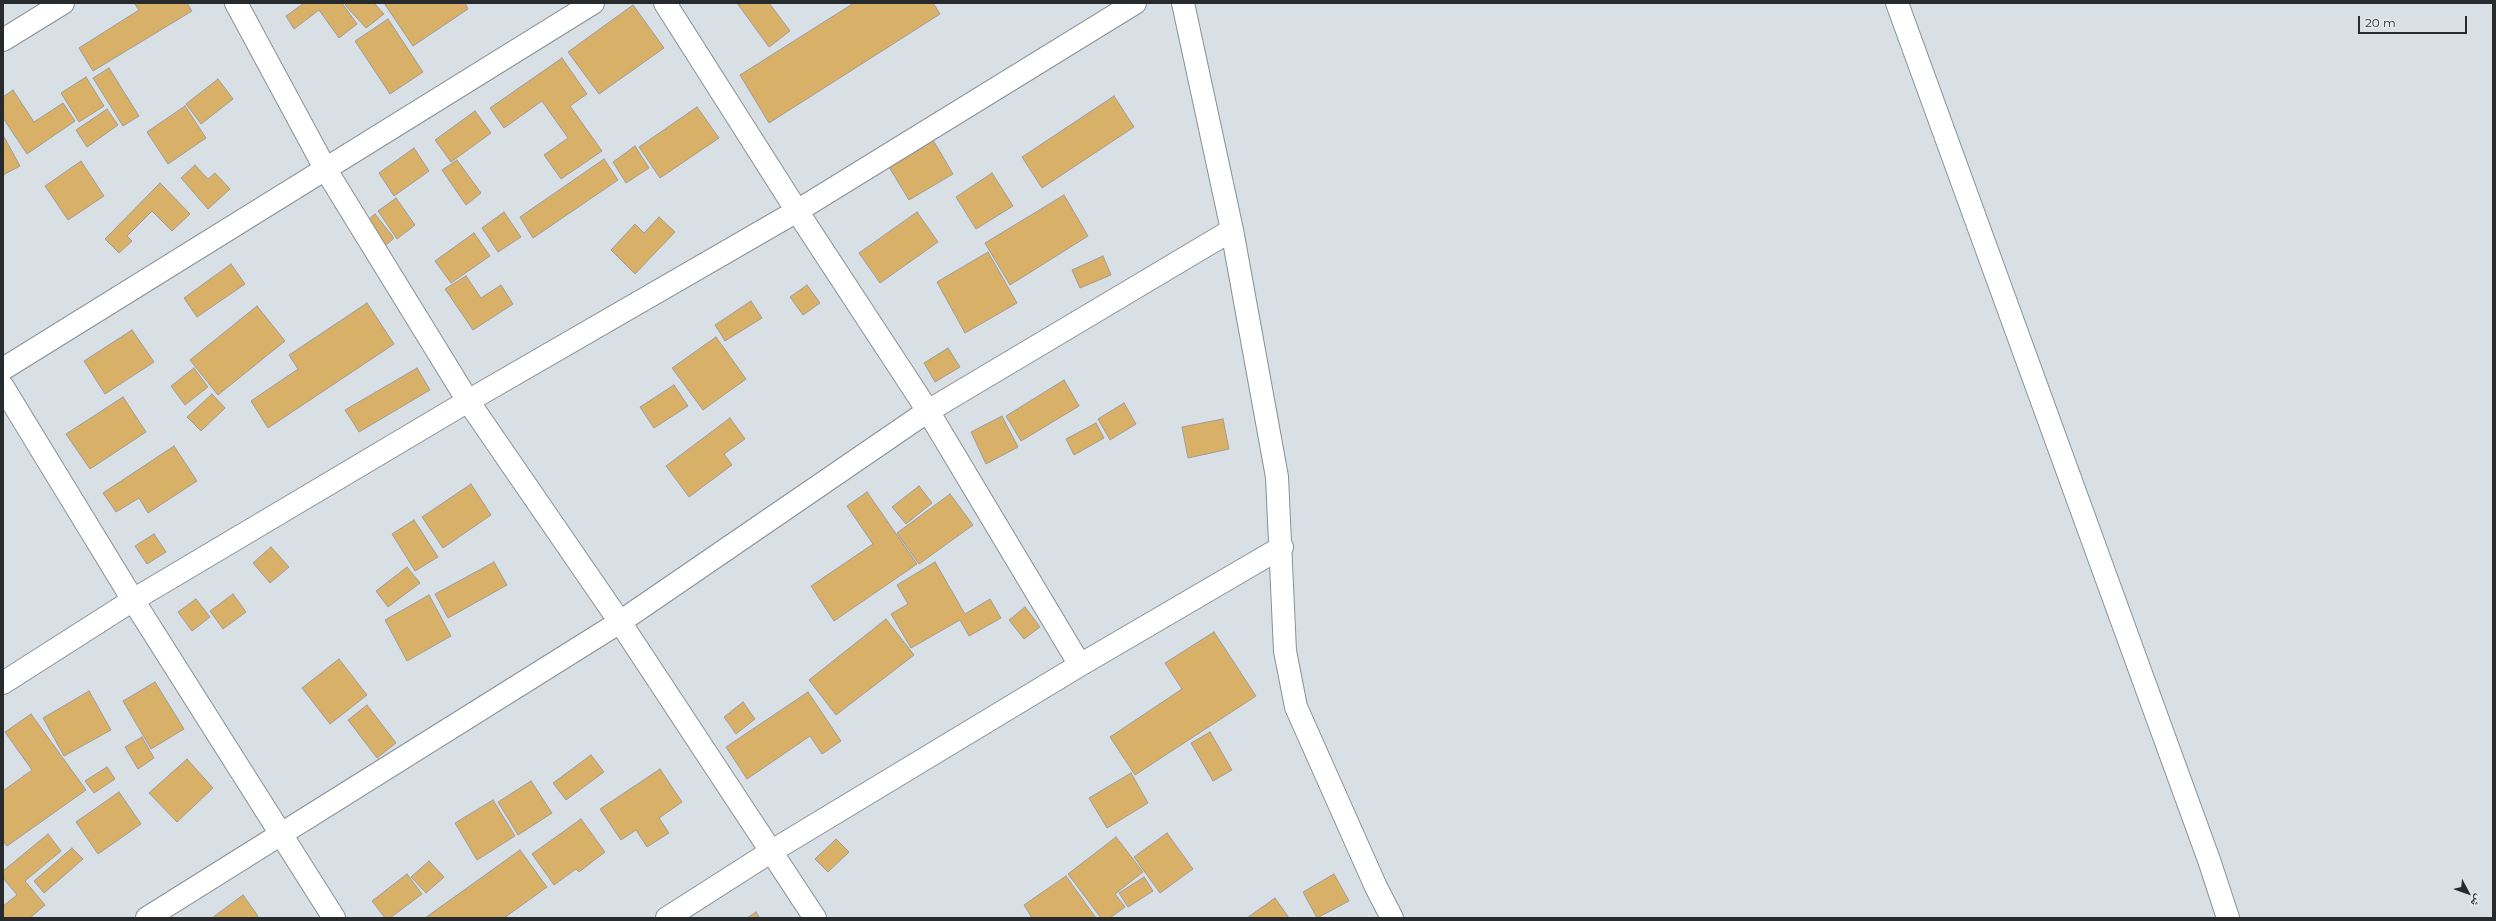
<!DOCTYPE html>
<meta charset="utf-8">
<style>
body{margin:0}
#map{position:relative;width:2496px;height:921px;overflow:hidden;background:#d8dfe5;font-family:Montserrat,"Noto Naskh Arabic",sans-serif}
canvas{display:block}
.frame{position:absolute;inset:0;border:4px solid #282b2d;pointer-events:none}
.north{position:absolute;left:2448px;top:873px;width:40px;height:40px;-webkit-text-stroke:3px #e5edf3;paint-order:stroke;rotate:131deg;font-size:11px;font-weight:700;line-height:16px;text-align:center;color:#282b2d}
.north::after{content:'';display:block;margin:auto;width:14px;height:18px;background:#282b2d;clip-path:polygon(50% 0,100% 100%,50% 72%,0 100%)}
.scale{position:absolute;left:2358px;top:16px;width:109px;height:18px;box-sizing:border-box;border:2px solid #282b2d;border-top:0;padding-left:5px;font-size:12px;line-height:14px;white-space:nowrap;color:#282b2d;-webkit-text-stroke:3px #e5edf3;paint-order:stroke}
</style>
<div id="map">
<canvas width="2496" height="921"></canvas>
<div class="frame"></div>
<div class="north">ش</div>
<div class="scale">20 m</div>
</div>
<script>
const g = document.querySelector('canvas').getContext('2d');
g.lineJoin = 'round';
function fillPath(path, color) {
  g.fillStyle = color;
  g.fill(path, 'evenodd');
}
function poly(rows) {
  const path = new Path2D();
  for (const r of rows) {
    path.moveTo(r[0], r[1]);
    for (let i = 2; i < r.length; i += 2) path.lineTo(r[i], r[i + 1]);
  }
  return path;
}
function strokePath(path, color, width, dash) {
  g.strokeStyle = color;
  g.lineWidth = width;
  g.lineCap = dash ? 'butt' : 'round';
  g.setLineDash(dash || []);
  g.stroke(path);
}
const building = poly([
 [134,3,187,3,192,11,93,71,79,48,139,10,134,3],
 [304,3,342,3,357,24,339,38,319,10,294,29,286,16,304,3],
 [347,3,374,3,384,14,366,28,345,5,347,3],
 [384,3,465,3,468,9,413,46,384,3],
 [737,3,769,3,790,31,769,47,737,3],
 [854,3,933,3,940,14,769,123,740,75,854,3],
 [633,5,664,48,599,94,568,52,633,5],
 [388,19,423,72,390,94,355,41,388,19],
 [562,58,587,94,570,106,602,151,561,179,544,155,568,138,542,101,504,128,490,108,562,58],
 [109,68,139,116,123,126,93,78,109,68],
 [86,77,104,106,79,122,61,93,86,77],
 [218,79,233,99,201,124,186,104,218,79],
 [13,90,34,122,63,103,75,121,27,154,3,118,3,97,13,90],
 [1114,96,1134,127,1042,188,1022,157,1114,96],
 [185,106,206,138,168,164,147,132,185,106],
 [697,107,719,138,660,178,639,147,697,107],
 [107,109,118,125,87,147,76,130,107,109],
 [475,111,491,133,451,162,435,140,475,111],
 [3,135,20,166,3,175,3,135],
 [933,140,953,174,909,200,889,167,933,140],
 [635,146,649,168,626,183,613,162,635,146],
 [414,148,429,171,394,196,379,173,414,148],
 [604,159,618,180,533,238,520,217,604,159],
 [457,160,481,193,466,205,442,170,457,160],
 [81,161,104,196,68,220,45,186,81,161],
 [195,165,208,179,215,173,230,189,208,209,181,178,195,165],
 [992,173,1013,206,976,229,956,197,992,173],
 [160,183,190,214,172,231,152,211,127,236,132,241,119,253,105,239,160,183],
 [1064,195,1088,236,1010,285,985,243,1064,195],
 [396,198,415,225,397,239,378,211,396,198],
 [504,212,521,237,498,252,482,228,504,212],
 [917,212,938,242,880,283,859,253,917,212],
 [375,214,394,238,384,247,364,223,375,214],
 [659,217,675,232,635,274,611,250,635,224,644,233,659,217],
 [474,233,490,256,451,283,435,261,474,233],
 [988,252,1017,303,965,333,937,282,988,252],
 [1103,256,1111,275,1080,288,1072,270,1103,256],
 [231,264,245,284,197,317,184,298,231,264],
 [466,276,481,298,501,285,513,304,473,330,445,289,466,276],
 [807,285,820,303,803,315,790,297,807,285],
 [751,301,762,318,725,341,715,325,751,301],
 [367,303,394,344,268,428,251,401,298,369,289,355,367,303],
 [257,306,285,341,218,395,190,360,257,306],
 [132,330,154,362,105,394,84,361,132,330],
 [716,337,746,379,703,410,672,368,716,337],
 [948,348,960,367,935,382,924,363,948,348],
 [194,368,208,387,185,405,171,386,194,368],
 [417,368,430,390,359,432,345,410,417,368],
 [1064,380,1079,406,1021,441,1006,416,1064,380],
 [674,385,688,406,654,428,640,407,674,385],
 [212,394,225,408,201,431,187,417,212,394],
 [123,397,146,432,90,469,66,434,123,397],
 [1124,403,1136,424,1110,440,1098,419,1124,403],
 [1002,416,1018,447,986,464,971,432,1002,416],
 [730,418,745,439,724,454,732,465,689,497,666,466,730,418],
 [1223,419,1229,449,1188,458,1182,427,1223,419],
 [1096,423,1104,438,1074,455,1066,439,1096,423],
 [174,446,197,481,148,513,139,498,116,512,103,493,174,446],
 [471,484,491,515,443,548,422,517,471,484],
 [919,486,932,503,906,524,892,507,919,486],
 [867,492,917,564,834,621,811,586,873,544,847,506,867,492],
 [950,494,973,525,919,564,897,533,950,494],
 [414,520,438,557,415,571,392,534,414,520],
 [154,534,166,552,147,564,135,546,154,534],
 [271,547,289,567,270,583,253,563,271,547],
 [494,562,507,585,448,618,435,594,494,562],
 [935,562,965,614,990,599,1001,618,969,636,960,620,911,648,891,614,908,604,897,585,935,562],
 [407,567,420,583,388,607,376,591,407,567],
 [233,594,246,612,223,629,210,611,233,594],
 [429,595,451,636,407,661,385,620,429,595],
 [196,599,210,617,192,631,178,612,196,599],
 [1025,607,1040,627,1024,639,1009,620,1025,607],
 [886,619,914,655,836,715,809,680,886,619],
 [1214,632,1256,696,1135,775,1110,737,1182,689,1165,663,1214,632],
 [339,659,367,695,330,724,302,688,339,659],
 [155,682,184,729,151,749,123,701,155,682],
 [89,691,111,730,64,756,43,718,89,691],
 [808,692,841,741,822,754,810,736,747,779,726,747,808,692],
 [743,702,755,719,736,734,724,717,743,702],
 [367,705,396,743,377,758,348,720,367,705],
 [31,714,86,790,7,846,3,841,3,791,32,770,5,732,31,714],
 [1210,732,1232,770,1213,781,1191,743,1210,732],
 [142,737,154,758,138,769,125,747,142,737],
 [591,755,604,772,566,800,553,783,591,755],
 [187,759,213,788,177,822,149,793,187,759],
 [107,767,115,779,94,793,85,781,107,767],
 [660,769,682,802,659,818,669,833,647,847,636,830,621,840,600,809,660,769],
 [1131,773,1148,803,1107,828,1089,798,1131,773],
 [531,781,552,813,518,835,498,802,531,781],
 [119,792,141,824,98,854,76,822,119,792],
 [493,800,515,836,477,860,455,823,493,800],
 [581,819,605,852,579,872,576,869,554,885,532,854,581,819],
 [1167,833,1193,869,1160,893,1134,857,1167,833],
 [48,834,61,851,25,881,45,905,30,918,3,918,3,906,17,895,3,878,3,871,48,834],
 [1116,837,1143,872,1115,894,1125,907,1110,918,1101,918,1068,874,1116,837],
 [836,839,849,852,828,872,815,859,836,839],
 [72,848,83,859,44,893,34,881,72,848],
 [520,850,547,887,504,918,425,918,520,850],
 [429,861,444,877,426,893,411,877,429,861],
 [407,874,422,894,390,918,385,918,372,901,407,874],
 [1334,874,1349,901,1317,918,1303,892,1334,874],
 [1066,876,1096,918,1032,918,1024,905,1066,876],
 [1144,877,1153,891,1128,907,1119,893,1144,877],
 [243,895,258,916,255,918,212,918,243,895],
 [1275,898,1289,918,1247,918,1275,898],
 [756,912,760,918,747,918,756,912]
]);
const minor = poly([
 [236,3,326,170,468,401,620,622,815,918],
 [665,3,797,211,928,411,1080,665],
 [1183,3,1232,230,1277,477,1285,651,1296,707,1376,887,1392,918],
 [1897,3,2209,860,2228,918],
 [3,40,63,3],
 [3,369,593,3],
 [3,387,133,600,334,918],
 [3,683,133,600,468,401,797,211,1135,3],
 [147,918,620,622,928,411,1232,230],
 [667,918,772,851,1080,665,1282,547]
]);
fillPath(building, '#d9b067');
strokePath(building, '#a09c95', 1);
strokePath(minor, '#899095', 24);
strokePath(minor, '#fff', 22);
</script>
